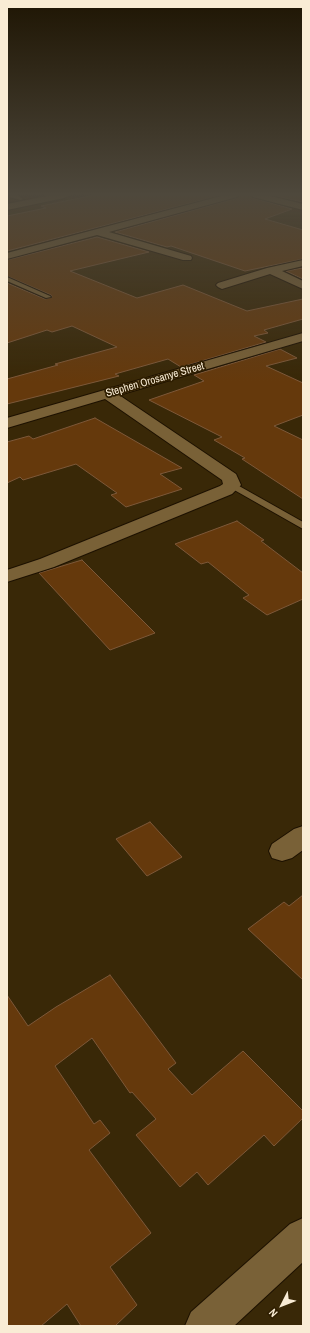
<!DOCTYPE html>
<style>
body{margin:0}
#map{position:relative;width:310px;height:1333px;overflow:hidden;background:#392807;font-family:"Archivo Narrow",sans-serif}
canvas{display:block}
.frame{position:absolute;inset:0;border:8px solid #f9ecd5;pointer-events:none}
.north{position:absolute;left:262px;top:1285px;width:40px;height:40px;-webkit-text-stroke:3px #2f1e00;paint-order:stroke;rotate:228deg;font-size:11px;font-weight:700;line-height:16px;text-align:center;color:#f9ecd5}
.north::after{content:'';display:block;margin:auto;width:14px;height:18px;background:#f9ecd5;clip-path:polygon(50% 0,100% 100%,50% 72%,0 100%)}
</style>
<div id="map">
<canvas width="310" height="1333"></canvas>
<div class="frame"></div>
<div class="north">N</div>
</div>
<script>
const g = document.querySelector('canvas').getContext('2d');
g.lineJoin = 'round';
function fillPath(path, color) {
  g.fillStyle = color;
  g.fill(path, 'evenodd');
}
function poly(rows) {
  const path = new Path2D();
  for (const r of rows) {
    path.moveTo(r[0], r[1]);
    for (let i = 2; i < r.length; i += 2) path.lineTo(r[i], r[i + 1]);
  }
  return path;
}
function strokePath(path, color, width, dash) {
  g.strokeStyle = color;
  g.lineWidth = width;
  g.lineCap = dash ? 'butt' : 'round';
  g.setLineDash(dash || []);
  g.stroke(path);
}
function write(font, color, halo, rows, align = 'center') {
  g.font = font + ' "Archivo Narrow",sans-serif';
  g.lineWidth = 3.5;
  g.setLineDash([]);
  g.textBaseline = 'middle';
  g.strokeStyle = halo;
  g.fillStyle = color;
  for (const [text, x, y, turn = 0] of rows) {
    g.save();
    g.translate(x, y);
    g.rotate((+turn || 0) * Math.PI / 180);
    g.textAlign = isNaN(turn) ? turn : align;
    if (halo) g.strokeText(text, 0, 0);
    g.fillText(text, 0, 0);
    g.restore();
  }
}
const building = poly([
 [94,195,221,195,7,251,7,216,46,208,41,206,94,195],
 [240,195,250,195,253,198,292,209,265,219,303,230,303,259,245,271,171,246,167,247,115,232,237,198,240,195],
 [271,195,303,195,303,202,271,195],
 [97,237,149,252,70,271,137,298,183,285,247,311,303,299,303,319,264,330,268,333,254,336,266,342,181,367,168,359,115,374,119,376,7,404,7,379,58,365,55,364,117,347,72,326,52,332,47,330,7,343,7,283,45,299,52,297,51,295,7,276,7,260,97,237],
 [303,268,303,279,286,271,303,268],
 [280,349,297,358,266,366,303,383,303,415,274,426,303,440,303,499,242,459,245,458,214,440,222,437,149,400,204,381,194,375,280,349],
 [95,418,182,468,160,474,182,489,126,507,111,495,117,493,76,464,23,480,20,477,7,483,7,442,29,436,33,439,95,418],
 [237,521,264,540,261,541,303,573,303,599,267,615,243,598,249,595,208,562,201,564,175,544,237,521],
 [82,560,155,633,110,650,39,573,82,560],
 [150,822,182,857,147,876,116,839,150,822],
 [303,895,303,980,248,929,284,902,289,906,303,895],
 [110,975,176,1063,168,1069,192,1095,243,1051,303,1111,303,1118,274,1146,264,1135,208,1185,197,1172,180,1187,136,1135,156,1119,132,1092,130,1093,92,1038,55,1066,94,1124,100,1120,110,1133,89,1150,151,1233,110,1267,137,1305,115,1326,81,1326,67,1304,41,1326,7,1326,7,995,28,1026,56,1007,110,975]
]);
const lane = poly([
 [11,195,16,195,23,199,21,200,10,197,11,195],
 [7,277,50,296,51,297,46,298,7,281,7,277],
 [232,482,303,522,303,529,229,487,228,485,232,482]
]);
const street = poly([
 [52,195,69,195,64,198,7,210,7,204,52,195],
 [225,195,239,195,237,197,109,232,191,256,192,258,191,260,183,260,97,235,7,259,7,253,225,195],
 [251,195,266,195,303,204,303,210,253,197,251,195],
 [303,260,303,266,282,271,303,281,303,289,270,274,222,289,218,287,216,285,218,283,267,268,303,260],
 [303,333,303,341,119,395,236,474,241,485,232,494,54,567,7,582,7,570,40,559,220,486,223,484,222,480,105,399,7,428,7,418,303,333],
 [303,826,303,850,292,858,282,861,272,858,269,851,272,844,294,829,303,826],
 [303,1218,303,1262,234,1326,185,1326,191,1312,290,1224,303,1218]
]);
const farStreetnames = [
 ["Stephen Orosanye Street",155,380,-16]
];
fillPath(building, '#65390c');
strokePath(building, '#7d5839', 1);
strokePath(lane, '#1d1100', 2);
strokePath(street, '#1d1100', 2);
fillPath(lane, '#796137');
fillPath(street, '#796137');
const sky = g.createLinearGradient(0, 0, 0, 381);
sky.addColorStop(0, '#1f1604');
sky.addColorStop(0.51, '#4e483c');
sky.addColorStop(1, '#4e483c00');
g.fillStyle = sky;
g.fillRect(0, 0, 310, 381);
write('11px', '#f9ecd5', '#2f1e00', farStreetnames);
</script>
